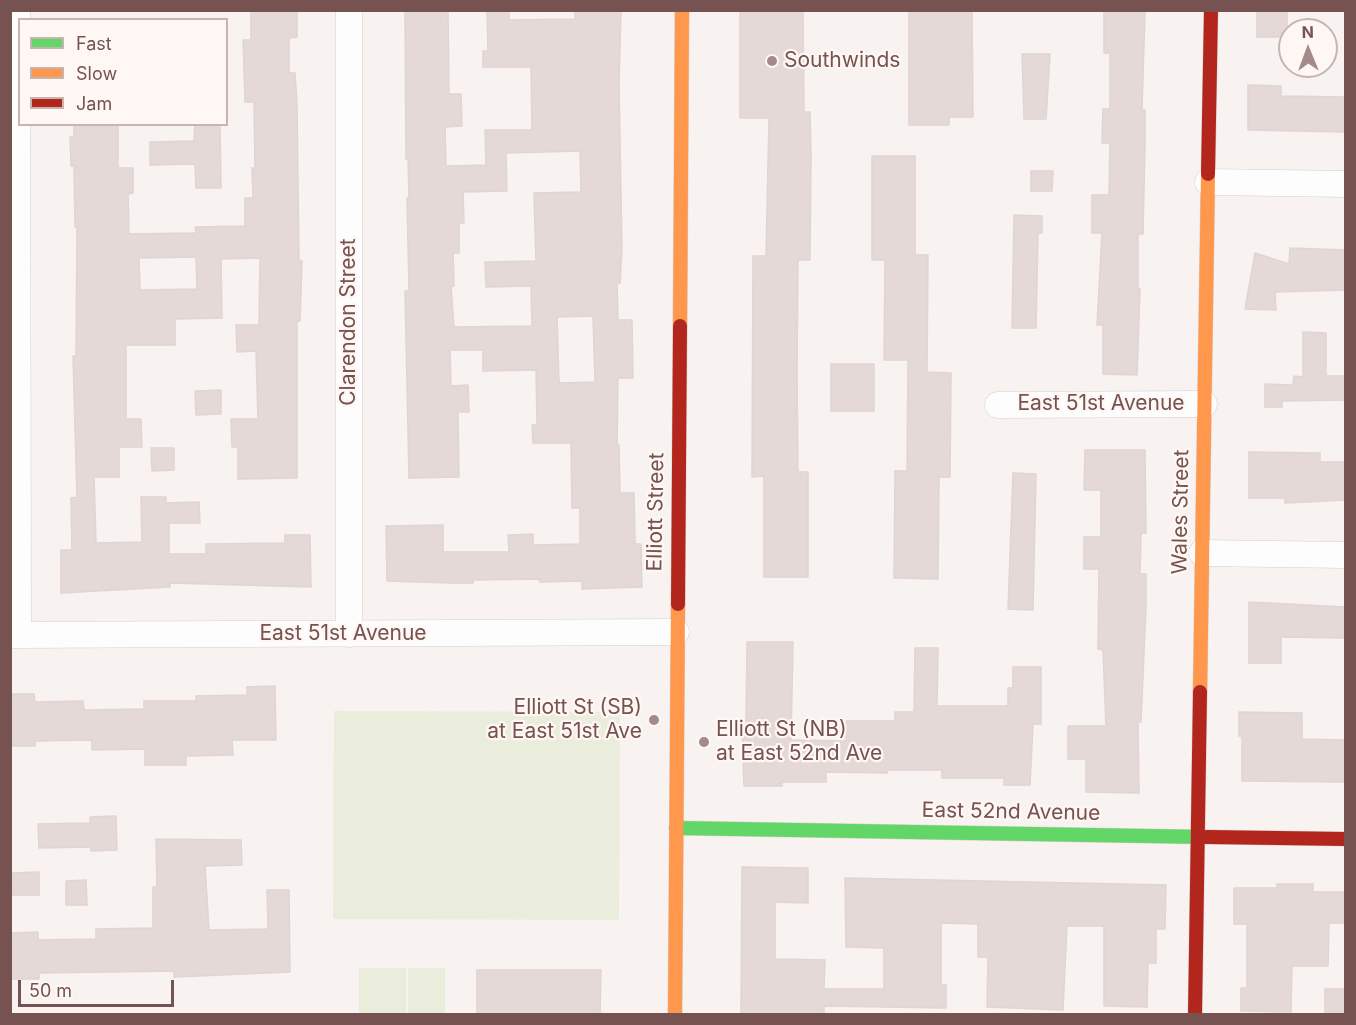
<!DOCTYPE html>
<style>
body{margin:0}
#map{position:relative;width:1356px;height:1025px;overflow:hidden;background:#f8f2f0;font-family:Inter,sans-serif}
canvas{display:block}
.frame{position:absolute;inset:0;border:12px solid #765250;pointer-events:none}
.legend{position:absolute;left:18px;top:18px;width:210px;height:108px;box-sizing:border-box;background:#fef7f3;border:2px solid #c8b5b2;margin:0;padding:8px 10px;list-style:none;font-size:18px;color:#765250}
.legend li{display:flex;align-items:center;gap:12px;height:30px}
.legend b{width:30px;border:2px solid #c8b5b2}
.north{position:absolute;left:1278px;top:18px;width:60px;height:60px;box-sizing:border-box;background:#fef7f3;border:2px solid #c8b5b2;border-radius:50%;rotate:359deg;font-size:16px;font-weight:700;line-height:24px;text-align:center;color:#765250}
.north::after{content:'';display:block;margin:auto;width:21px;height:27px;background:#a48a88;clip-path:polygon(50% 0,100% 100%,50% 72%,0 100%)}
.scale{position:absolute;left:18px;top:980px;width:156px;height:27px;box-sizing:border-box;border:3px solid #765250;border-top:0;padding-left:8px;font-size:18px;line-height:21px;white-space:nowrap;color:#765250;-webkit-text-stroke:4px #fef7f3;paint-order:stroke}
</style>
<div id="map">
<canvas width="1356" height="1025"></canvas>
<div class="frame"></div>
<ul class="legend">
<li><b style="height:8px;background:#63d668"></b>Fast</li>
<li><b style="height:8px;background:#ff974d"></b>Slow</li>
<li><b style="height:8px;background:#b3261e"></b>Jam</li>
</ul>
<div class="north">N</div>
<div class="scale">50 m</div>
</div>
<script>
const g = document.querySelector('canvas').getContext('2d');
g.lineJoin = 'round';
function fillPath(path, color) {
  g.fillStyle = color;
  g.fill(path, 'evenodd');
}
function poly(rows) {
  const path = new Path2D();
  for (const r of rows) {
    path.moveTo(r[0], r[1]);
    for (let i = 2; i < r.length; i += 2) path.lineTo(r[i], r[i + 1]);
  }
  return path;
}
function strokePath(path, color, width, dash) {
  g.strokeStyle = color;
  g.lineWidth = width;
  g.lineCap = dash ? 'butt' : 'round';
  g.setLineDash(dash || []);
  g.stroke(path);
}
function write(font, color, halo, rows, align = 'center') {
  g.font = font + ' Inter,sans-serif';
  g.lineWidth = 4.5;
  g.setLineDash([]);
  g.textBaseline = 'middle';
  g.strokeStyle = halo;
  g.fillStyle = color;
  for (const [text, x, y, turn = 0] of rows) {
    g.save();
    g.translate(x, y);
    g.rotate((+turn || 0) * Math.PI / 180);
    g.textAlign = isNaN(turn) ? turn : align;
    if (halo) g.strokeText(text, 0, 0);
    g.fillText(text, 0, 0);
    g.restore();
  }
}
const green = poly([
 [334,711,620,712,619,920,333,919],
 [359,968,406,968,406,1014,359,1014],
 [408,968,445,968,445,1014,408,1014]
]);
const building = poly([
 [251,10,297,10,297,37,289,38,289,73,295,73,297,104,299,261,302,261,300,321,297,321,297,478,238,479,238,447,232,447,231,419,258,419,256,351,237,352,236,325,259,325,260,258,221,259,222,318,175,319,175,345,126,345,126,419,141,419,142,447,119,447,119,477,94,477,96,543,142,542,141,497,166,497,166,503,199,502,200,523,169,523,169,554,206,554,206,544,285,543,285,535,310,535,311,587,170,583,170,587,61,593,61,550,72,550,71,498,77,497,73,356,76,356,77,227,75,227,74,166,71,166,70,137,74,137,74,124,118,124,118,168,133,168,133,193,128,194,129,234,196,233,195,227,245,226,245,198,253,198,252,168,255,168,254,102,245,102,244,69,243,40,251,40,251,10],
 [196,257,197,289,140,290,139,258,196,257],
 [405,10,448,10,449,94,461,94,462,126,445,127,446,166,486,165,485,130,532,130,531,67,483,67,483,51,488,51,487,12,509,11,509,20,575,19,575,10,621,10,619,83,622,250,620,283,617,283,618,320,632,320,633,378,618,378,617,445,619,445,620,493,634,493,635,544,641,544,642,587,582,589,582,581,540,582,540,579,473,580,473,583,449,583,387,581,386,526,443,525,443,552,509,552,508,535,533,534,533,545,580,544,580,508,572,508,571,443,533,443,532,425,537,425,536,370,483,371,483,350,450,350,451,386,468,385,469,412,458,412,459,477,409,478,405,291,409,291,407,198,409,198,408,159,406,159,405,10],
 [580,151,581,192,534,193,536,261,485,262,486,287,531,286,532,326,454,327,451,286,454,286,453,253,459,253,459,223,464,223,463,192,507,191,506,153,580,151],
 [593,316,595,382,559,383,557,317,593,316],
 [740,10,803,10,804,112,810,112,811,156,810,260,798,260,797,371,798,472,808,472,808,577,764,577,764,476,752,477,753,256,766,256,769,118,740,118,740,10],
 [909,10,972,10,973,117,949,117,949,125,909,125,909,10],
 [1104,10,1145,11,1142,110,1145,110,1145,144,1143,234,1138,234,1138,288,1140,289,1137,375,1103,374,1103,325,1097,325,1102,233,1092,233,1092,195,1109,195,1110,143,1102,143,1103,109,1110,109,1110,53,1104,53,1104,10],
 [1257,12,1287,12,1287,37,1257,37,1257,12],
 [1022,54,1050,54,1046,119,1024,119,1022,54],
 [1248,85,1281,86,1281,96,1346,97,1346,132,1248,130,1248,85],
 [195,124,220,124,221,188,196,188,195,164,150,165,150,142,194,141,195,124],
 [872,156,915,156,915,255,928,255,927,372,951,373,950,477,939,477,938,579,894,578,895,471,907,471,908,360,884,360,885,260,872,260,872,156],
 [1031,171,1053,171,1052,191,1031,191,1031,171],
 [1014,215,1042,216,1042,233,1038,233,1036,328,1012,328,1014,215],
 [1290,248,1346,250,1346,290,1275,292,1276,310,1245,309,1255,253,1289,264,1290,248],
 [1303,332,1326,333,1326,376,1346,376,1346,400,1282,401,1282,407,1265,407,1265,384,1293,385,1294,376,1303,377,1303,332],
 [831,364,874,364,874,411,831,411,831,364],
 [221,390,221,414,196,415,195,391,221,390],
 [151,448,174,448,174,470,152,471,151,448],
 [1085,450,1145,450,1146,533,1141,533,1140,574,1146,574,1146,607,1141,722,1138,722,1139,793,1086,792,1086,759,1068,759,1068,726,1106,726,1103,650,1098,649,1099,569,1084,569,1084,537,1101,537,1101,490,1084,490,1085,450],
 [1249,452,1320,453,1320,462,1346,462,1346,500,1285,503,1285,498,1249,498,1249,452],
 [1013,473,1036,474,1033,610,1008,609,1013,473],
 [1249,602,1346,607,1346,638,1281,637,1281,663,1249,663,1249,602],
 [747,642,793,642,791,740,846,741,846,721,895,721,895,712,914,712,915,648,938,648,937,706,1008,706,1008,688,1013,688,1013,667,1041,667,1041,724,1033,724,1030,785,1004,785,1004,778,942,778,942,770,887,770,887,773,826,772,826,782,782,782,782,786,744,786,742,725,746,725,747,642],
 [275,686,276,740,232,740,233,755,186,756,186,765,145,765,145,749,92,750,92,740,35,741,35,746,10,746,10,694,34,694,35,702,83,701,84,710,144,709,144,701,196,701,196,696,247,695,247,687,275,686],
 [1239,712,1302,713,1302,739,1346,740,1346,782,1242,781,1242,736,1239,736,1239,712],
 [116,816,117,850,91,851,91,847,39,848,38,824,90,823,90,817,116,816],
 [156,839,241,840,242,865,205,866,209,930,268,929,267,890,289,890,290,972,174,977,174,971,39,973,39,979,10,979,10,933,38,932,38,940,96,939,96,929,153,928,153,887,157,887,156,839],
 [742,867,808,868,808,903,775,902,775,959,825,960,824,989,884,989,884,948,846,947,845,878,1166,885,1165,929,1156,929,1156,963,1148,963,1147,1007,1104,1006,1104,926,1067,926,1063,1010,987,1007,988,957,978,957,978,924,941,923,941,985,946,985,946,1008,824,1006,824,1014,741,1014,742,867],
 [39,872,39,895,10,895,10,873,39,872],
 [86,880,87,905,66,905,66,881,86,880],
 [1277,884,1313,884,1313,892,1346,892,1346,923,1329,923,1328,966,1292,966,1291,1012,1241,1011,1241,988,1247,988,1247,924,1234,924,1234,888,1277,888,1277,884],
 [477,970,601,970,600,1014,477,1014,477,970],
 [1325,989,1346,989,1346,1012,1325,1012,1325,989]
]);
const street = poly([
 [17,10,18,635],
 [1208,182,1346,184],
 [998,405,1204,404],
 [1202,553,1346,555],
 [349,634,349,10],
 [10,635,676,632]
]);
const fast = poly([
 [676,828,1207,837]
]);
const slow = poly([
 [680,326,682,10],
 [1200,692,1208,174],
 [675,1014,678,604]
]);
const jam = poly([
 [1208,174,1211,10],
 [678,604,680,326],
 [1207,837,1346,839],
 [1195,1014,1200,692]
]);
const markers = [
 [772,61,6,"#a48a88"],
 [654,720,6,"#a48a88"],
 [704,742,6,"#a48a88"]
];
const poiNames = [
 ["Southwinds",784,61],
 ["Elliott St (SB)",642,708,"right"],
 ["at East 51st Ave",642,732,"right"],
 ["Elliott St (NB)",716,730],
 ["at East 52nd Ave",716,754]
];
const streetNames = [
 ["Clarendon Street",349,322,-90],
 ["East 51st Avenue",1101,404],
 ["Elliott Street",656,512,-89],
 ["Wales Street",1181,512,-89],
 ["East 51st Avenue",343,634],
 ["East 52nd Avenue",1011,812,1]
];
fillPath(green, '#ebeddc');
fillPath(building, '#e5d9d7');
strokePath(building, '#e1d4d2', 1.5);
strokePath(street, '#d7cecc', 27);
strokePath(fast, '#d9cfcd', 15);
strokePath(slow, '#d9cfcd', 15);
strokePath(jam, '#d9cfcd', 15);
strokePath(street, '#fefdfd', 26);
strokePath(fast, '#63d668', 14);
strokePath(slow, '#ff974d', 14);
strokePath(jam, '#b3261e', 14);
for (const [x, y, r, color] of markers) {
  const dot = new Path2D();
  dot.arc(x, y, r, 0, 2 * Math.PI);
  g.fillStyle = color;
  g.fill(dot);
  strokePath(dot, '#fef7f3', 2);
}
write('21px', '#765250', '#fef7f3', poiNames, 'left');
write('21px', '#765250', '#fef7f3', streetNames);
</script>
